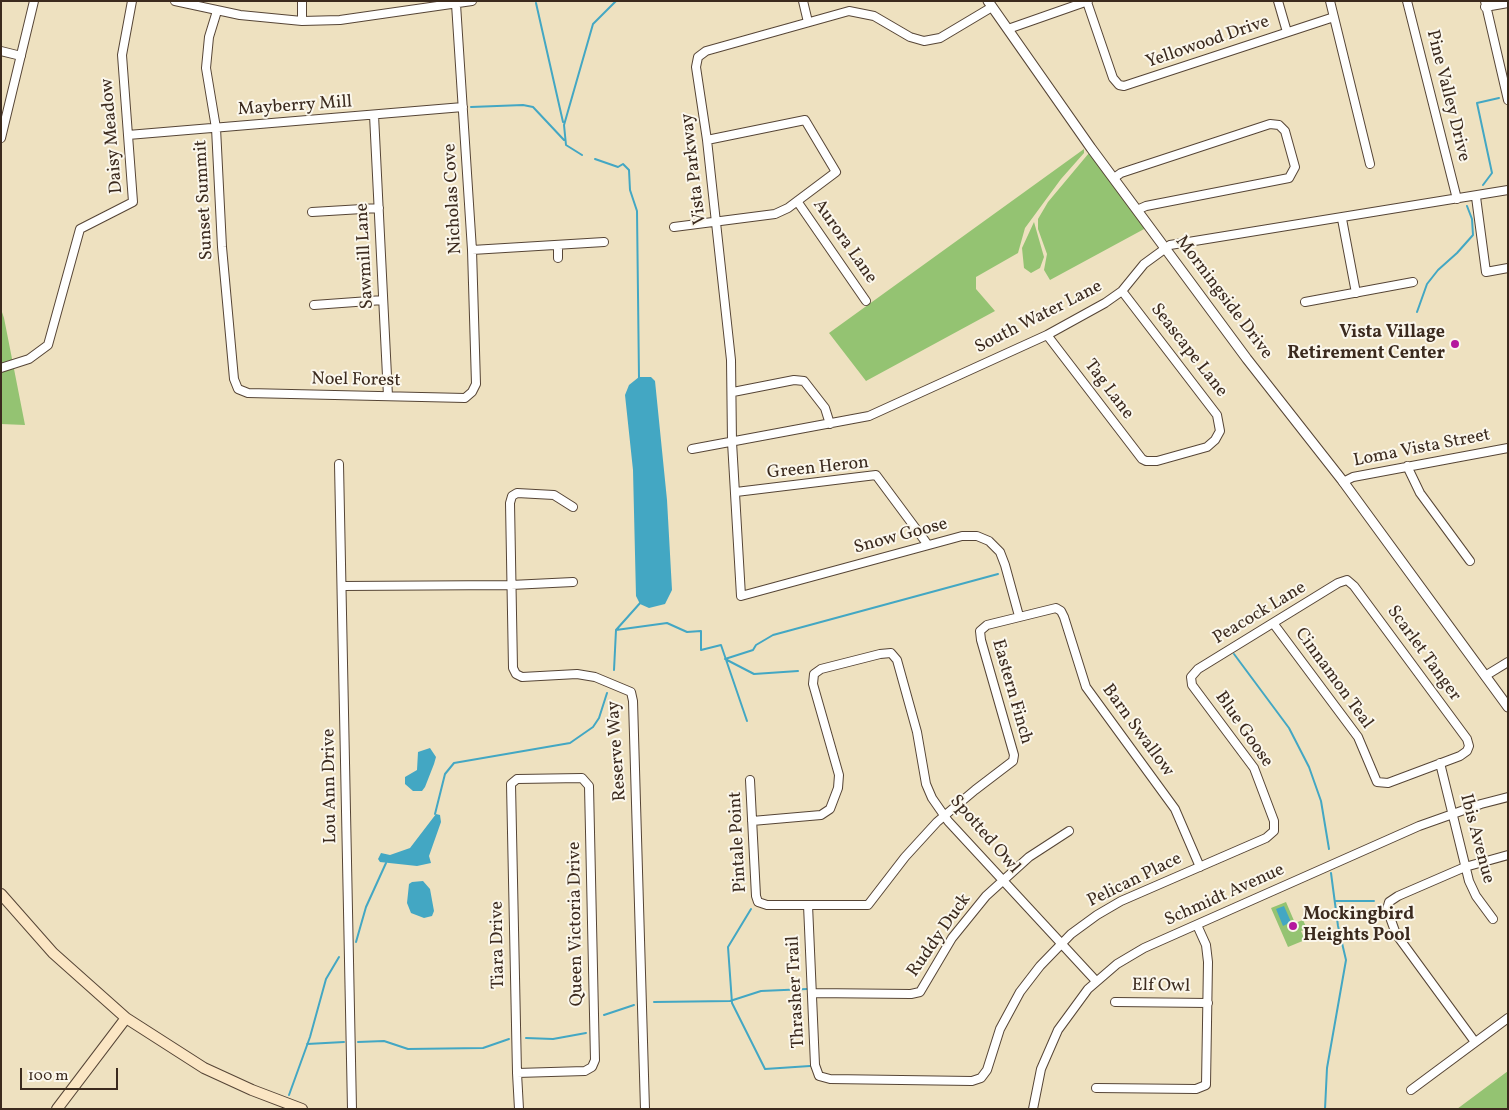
<!DOCTYPE html>
<style>
body{margin:0}
#map{position:relative;width:1509px;height:1110px;overflow:hidden;background:#eee1c0;font-family:Vollkorn,serif}
canvas{display:block}
.frame{position:absolute;inset:0;border:2px solid #3b2a1e;pointer-events:none}
.scale{position:absolute;left:20px;top:1068px;width:98px;height:22px;box-sizing:border-box;border:2px solid #3b2a1e;border-top:0;padding-left:6px;font-size:15px;line-height:18px;white-space:nowrap;color:#3b2a1e;-webkit-text-stroke:4px #fbf7ec;paint-order:stroke}
</style>
<div id="map">
<canvas width="1509" height="1110"></canvas>
<div class="frame"></div>
<div class="scale">100 m</div>
</div>
<script>
const g = document.querySelector('canvas').getContext('2d');
g.lineJoin = 'round';
function fillPath(path, color) {
  g.fillStyle = color;
  g.fill(path, 'evenodd');
}
function poly(rows) {
  const path = new Path2D();
  for (const r of rows) {
    path.moveTo(r[0], r[1]);
    for (let i = 2; i < r.length; i += 2) path.lineTo(r[i], r[i + 1]);
  }
  return path;
}
function strokePath(path, color, width, dash) {
  g.strokeStyle = color;
  g.lineWidth = width;
  g.lineCap = dash ? 'butt' : 'round';
  g.setLineDash(dash || []);
  g.stroke(path);
}
function write(font, color, halo, rows, align = 'center') {
  g.font = font + ' Vollkorn,serif';
  g.lineWidth = 4;
  g.setLineDash([]);
  g.textBaseline = 'middle';
  g.strokeStyle = halo;
  g.fillStyle = color;
  for (const [text, x, y, turn = 0] of rows) {
    g.save();
    g.translate(x, y);
    g.rotate((+turn || 0) * Math.PI / 180);
    g.textAlign = isNaN(turn) ? turn : align;
    if (halo) g.strokeText(text, 0, 0);
    g.fillText(text, 0, 0);
    g.restore();
  }
}
const green = poly([
 [1084,149,1084,153,1061,179,1025,228,1018,253,976,277,976,289,995,311,866,381,829,333],
 [1089,153,1146,228,1050,280,1044,270,1047,254,1038,229,1038,219,1048,202],
 [1034,222,1044,257,1040,268,1031,273,1024,268,1022,248],
 [1,309,4,318,25,425,1,424],
 [1286,902,1295,923,1303,920,1307,929,1301,931,1305,940,1288,947,1271,908],
 [1508,1071,1508,1109,1457,1109]
]);
const water = poly([
 [639,377,651,377,655,381,667,500,672,590,665,604,649,608,640,604,636,596,633,470,625,395,629,385],
 [430,748,436,757,434,764,425,787,422,791,413,791,405,784,405,777,417,770,418,752],
 [436,814,440,815,441,822,429,856,431,863,417,866,380,862,378,859,381,853,390,855,410,848],
 [423,881,430,889,434,911,432,916,424,918,411,913,407,903,409,884,412,882],
 [1284,906,1291,922,1283,926,1276,909]
]);
const stream = poly([
 [536,3,563,122],
 [471,107,523,105,533,107,564,140],
 [582,155,566,145,564,125,593,24,616,1],
 [595,159,618,167,623,164,629,170,630,190,637,211,639,378],
 [1483,185,1492,173,1477,103,1499,98],
 [1417,312,1427,284,1438,270,1457,253,1473,235,1472,219,1467,206],
 [616,630,641,602],
 [1234,654,1289,728,1309,767,1321,801,1329,849],
 [725,659,753,650,756,645,773,635,998,574],
 [727,660,754,674,798,671],
 [614,670,616,630,667,623,687,632,701,631,701,650,721,645,747,721],
 [435,814,445,774,454,763,570,743,593,727,599,718,607,693],
 [1335,901,1374,901],
 [751,909,728,947,732,1003,765,1069,810,1066],
 [356,942,366,907,386,863],
 [654,1002,730,1001,761,991,807,989],
 [604,1015,634,1005],
 [526,1038,553,1039,586,1033],
 [358,1042,384,1041,408,1049,483,1048,509,1039],
 [307,1044,344,1042],
 [289,1095,310,1037,326,979,339,957],
 [1325,1109,1327,1068,1346,960,1338,926,1331,873]
]);
const minor = poly([
 [175,1,240,15,302,21,340,20,472,1],
 [803,1,808,22],
 [1278,1,1287,32],
 [1330,1,1370,164],
 [1407,1,1457,199],
 [1485,1,1508,100],
 [1087,2,1113,78,1119,85,1124,86,1334,17],
 [992,7,940,38,924,41,910,37,874,16,849,11,706,51,698,57,696,67,707,140,731,360,732,442,741,596,962,536,977,536,989,541,1000,552,1005,565,1019,616],
 [1485,7,1508,3],
 [217,11,209,37,206,68,216,128,222,247,234,379,238,389,248,393,291,394,465,398,472,392,476,384,472,250,456,4],
 [302,21,302,1],
 [1008,29,1088,1],
 [1,51,21,56],
 [374,115,388,396],
 [128,135,463,107],
 [1,138,34,1],
 [1114,178,1121,173,1270,124,1279,125,1285,131,1295,167,1289,178,1146,206,1137,210],
 [1476,197,1486,272,1508,268],
 [797,201,866,301],
 [312,212,379,208],
 [1342,219,1356,293],
 [674,227,775,214,788,208,836,172,805,120,707,140],
 [558,245,558,258],
 [472,250,604,242],
 [1305,302,1413,282],
 [314,305,383,300],
 [1047,335,1142,459,1146,461,1157,461,1207,447,1215,440,1220,431,1217,415,1122,291],
 [1,368,29,359,48,345,80,229,133,202,122,55,132,1],
 [733,392,794,380,804,381,825,408,830,424],
 [692,449,869,416,1047,335,1105,303,1122,291,1144,264,1170,245,1508,190],
 [339,464,352,1109],
 [1407,466,1420,493,1470,561],
 [1343,482,1353,477,1508,448],
 [736,492,876,475,928,545],
 [573,507,554,495,517,493,512,496,510,503,513,668,516,674,522,677,577,674,595,677,631,692,633,701,645,1109],
 [342,586,511,585,573,582],
 [1485,676,1508,662],
 [1440,763,1469,881,1476,896,1493,919],
 [750,780,756,896,758,902,767,905,868,905,905,857,937,822,975,790,1013,761,1014,755,981,640,980,631,987,625,1056,608,1061,611,1064,617,1086,687,1175,809,1200,867],
 [752,821,821,815,830,809,838,788,839,775,813,684,814,674,821,669,880,654,891,653,897,660,917,732,926,784,932,798,948,821,1096,981],
 [808,905,815,1065,819,1076,830,1079,972,1081,981,1078,987,1070,1000,1029,1020,992,1040,966,1071,934,1097,915,1121,901,1266,838,1274,831,1274,821,1254,768,1192,685,1191,677,1198,669,1338,583,1347,580,1354,586,1467,739,1469,746,1467,751,1460,756,1388,783,1377,782,1358,737,1273,623],
 [812,993,911,994,920,992,952,938,986,896,1029,857,1069,831],
 [1115,1002,1208,1003],
 [1475,1042,1396,934,1387,909,1389,902,1398,896,1465,867,1508,855],
 [517,1073,585,1071,592,1067,595,1060,589,786,582,778,517,779,511,784,517,1073,519,1109],
 [1096,1088,1196,1089,1206,1085,1208,962,1206,945,1197,925],
 [1411,1090,1508,1018],
 [1033,1109,1041,1069,1058,1030,1088,989,1117,964,1144,948,1419,826,1481,804,1508,797]
]);
const tertiary = poly([
 [988,1,1091,148,1247,359,1342,480,1508,707]
]);
const secondary = poly([
 [1,894,53,953,126,1018,204,1068,252,1090,302,1109],
 [57,1109,126,1018]
]);
const markers = [
 [1455,344,5,"#b5179e"],
 [1293,926,5,"#b5179e"]
];
const streetNames = [
 ["Yellowood Drive",1208,43,-19],
 ["Pine Valley Drive",1447,96,76],
 ["Mayberry Mill",295,107,-4],
 ["Daisy Meadow",113,136,-95],
 ["Vista Parkway",695,169,-97],
 ["Nicholas Cove",454,199,-93],
 ["Sunset Summit",205,200,-93],
 ["Aurora Lane",844,242,55],
 ["Sawmill Lane",366,256,-93],
 ["Morningside Drive",1223,298,53],
 ["South Water Lane",1039,318,-27],
 ["Seascape Lane",1188,351,52],
 ["Noel Forest",356,381,1],
 ["Tag Lane",1108,390,53],
 ["Loma Vista Street",1422,449,-11],
 ["Green Heron",818,469,-6],
 ["Snow Goose",901,537,-15],
 ["Peacock Lane",1260,614,-31],
 ["Scarlet Tanger",1423,654,54],
 ["Cinnamon Teal",1333,679,54],
 ["Eastern Finch",1011,692,74],
 ["Blue Goose",1243,730,55],
 ["Barn Swallow",1137,731,54],
 ["Reserve Way",618,751,-94],
 ["Lou Ann Drive",331,786,-91],
 ["Spotted Owl",984,835,49],
 ["Ibis Avenue",1476,839,75],
 ["Pintale Point",739,842,-93],
 ["Pelican Place",1135,881,-26],
 ["Schmidt Avenue",1225,896,-24],
 ["Queen Victoria Drive",577,924,-91],
 ["Ruddy Duck",940,936,-55],
 ["Tiara Drive",499,945,-91],
 ["Elf Owl",1161,987,1],
 ["Thrasher Trail",797,992,-93]
];
const poiNames = [
 ["Vista Village",1445,334],
 ["Retirement Center",1445,355],
 ["Mockingbird",1303,916,"left"],
 ["Heights Pool",1303,937,"left"]
];
fillPath(green, '#94c372');
fillPath(water, '#43a7c3');
strokePath(stream, '#43a7c3', 2);
strokePath(minor, '#564536', 10);
strokePath(tertiary, '#564536', 11);
strokePath(secondary, '#564536', 12);
strokePath(minor, '#fff', 8);
strokePath(tertiary, '#fff', 9);
strokePath(secondary, '#fbe6c4', 10);
for (const [x, y, r, color] of markers) {
  const dot = new Path2D();
  dot.arc(x, y, r, 0, 2 * Math.PI);
  g.fillStyle = color;
  g.fill(dot);
  strokePath(dot, '#fbf7ec', 2);
}
write('18px', '#3b2a1e', '#fbf7ec', streetNames);
write('bold 18px', '#3b2a1e', '#fbf7ec', poiNames, 'right');
</script>
